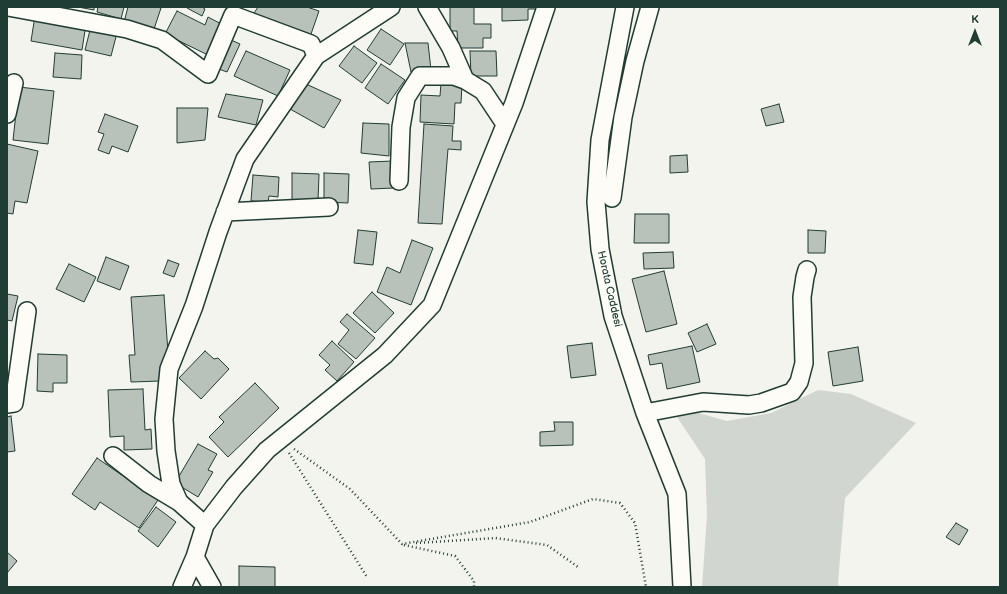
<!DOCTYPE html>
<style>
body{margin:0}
#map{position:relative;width:1007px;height:594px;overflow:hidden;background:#f4f4ef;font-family:"Balsamiq Sans",sans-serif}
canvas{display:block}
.frame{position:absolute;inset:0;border:8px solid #1f3d34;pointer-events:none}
.north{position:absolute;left:955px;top:12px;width:40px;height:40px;-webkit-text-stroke:3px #fdfcf7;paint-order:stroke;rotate:0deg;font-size:11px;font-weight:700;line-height:16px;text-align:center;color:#1f3d34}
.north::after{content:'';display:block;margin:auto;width:14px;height:18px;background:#1f3d34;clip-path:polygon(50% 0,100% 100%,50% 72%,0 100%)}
</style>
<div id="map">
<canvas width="1007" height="594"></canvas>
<div class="frame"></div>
<div class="north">K</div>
</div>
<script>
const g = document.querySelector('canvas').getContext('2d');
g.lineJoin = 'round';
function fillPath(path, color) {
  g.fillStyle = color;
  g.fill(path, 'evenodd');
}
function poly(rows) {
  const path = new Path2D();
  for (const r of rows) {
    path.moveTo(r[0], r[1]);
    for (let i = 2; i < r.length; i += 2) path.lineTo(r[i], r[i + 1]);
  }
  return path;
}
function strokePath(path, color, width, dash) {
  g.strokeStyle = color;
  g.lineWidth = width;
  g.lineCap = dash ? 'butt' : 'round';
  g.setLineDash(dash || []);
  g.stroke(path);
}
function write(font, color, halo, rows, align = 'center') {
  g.font = font + ' "Balsamiq Sans",sans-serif';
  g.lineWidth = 3;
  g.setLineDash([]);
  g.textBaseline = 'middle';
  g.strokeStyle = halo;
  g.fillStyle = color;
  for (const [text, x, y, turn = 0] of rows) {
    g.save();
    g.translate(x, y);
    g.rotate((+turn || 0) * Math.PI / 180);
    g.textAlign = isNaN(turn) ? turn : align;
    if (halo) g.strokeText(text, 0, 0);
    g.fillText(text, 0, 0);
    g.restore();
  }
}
const green = poly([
 [818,390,851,394,916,423,845,498,838,583,839,587,702,587,707,515,705,459,677,417,688,410,727,421,771,413]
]);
const building = poly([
 [78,7,94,7,94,10,78,7],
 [98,7,124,7,121,19,97,12,98,7],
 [128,7,157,7,161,8,153,32,124,22,128,7],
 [188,7,202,7,205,9,202,16,187,8,188,7],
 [258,7,307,7,319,11,310,37,249,21,258,7],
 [450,7,474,7,474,24,491,24,491,38,483,38,483,48,458,48,457,31,450,31,450,7],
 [502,7,536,7,536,9,528,9,528,20,502,21,502,7],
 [177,11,205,25,208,17,225,26,210,56,165,34,177,11],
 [35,16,86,24,82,50,31,41,35,16],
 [91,26,117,33,111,56,85,50,91,26],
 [381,29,404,44,390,65,367,50,381,29],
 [229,39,240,44,227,72,216,68,229,39],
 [405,43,428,43,431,70,411,72,405,43],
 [354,46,377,63,362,83,339,66,354,46],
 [246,51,290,70,278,96,234,76,246,51],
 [470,51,496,51,497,76,471,76,470,51],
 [55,53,82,55,81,79,53,77,55,53],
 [381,64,405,80,388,104,365,88,381,64],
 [441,83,462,84,461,103,455,103,454,124,420,122,421,95,440,96,441,83],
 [306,84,341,100,324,128,290,109,306,84],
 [19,87,54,91,48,144,13,140,19,87],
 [226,94,263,100,256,125,218,117,226,94],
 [779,104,784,122,766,126,761,109,779,104],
 [177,108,208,108,205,140,177,143,177,108],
 [105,114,138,126,128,152,112,146,109,154,98,150,104,134,98,132,105,114],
 [363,123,389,124,389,156,361,153,363,123],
 [424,124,453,126,452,141,461,141,461,150,448,149,442,224,418,223,424,124],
 [7,144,38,151,27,203,15,201,13,214,7,213,7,144],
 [687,155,688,172,670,173,670,156,687,155],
 [393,161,394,188,371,189,369,162,393,161],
 [292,173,319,174,318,201,292,201,292,173],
 [324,173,349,174,348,203,324,202,324,173],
 [253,175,279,177,278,197,269,196,268,202,251,201,253,175],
 [635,214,669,214,669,243,634,243,635,214],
 [358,230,377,232,373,265,354,263,358,230],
 [808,230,826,231,825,253,808,253,808,230],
 [412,240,433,248,411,305,377,292,387,267,400,273,412,240],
 [673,252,674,268,644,269,643,253,673,252],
 [106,257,129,266,120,290,97,281,106,257],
 [168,260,179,264,174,277,163,273,168,260],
 [69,264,96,277,84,302,56,289,69,264],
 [664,271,677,324,646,332,632,279,664,271],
 [372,292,394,313,375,333,353,313,372,292],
 [7,294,18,296,12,321,7,320,7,294],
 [164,295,168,353,161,381,131,382,129,355,135,355,131,297,164,295],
 [347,314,375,338,356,359,338,344,349,330,340,322,347,314],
 [707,324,716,344,697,352,688,333,707,324],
 [332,341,354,362,337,381,325,370,330,365,319,355,332,341],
 [592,343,596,375,571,378,567,346,592,343],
 [692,346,700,382,667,389,662,363,650,365,648,355,692,346],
 [858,347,863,381,833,386,828,352,858,347],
 [205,351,214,359,218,358,229,369,201,399,179,378,205,351],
 [38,354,67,355,67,383,53,383,53,392,37,391,38,354],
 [255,383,279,408,228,457,209,437,224,422,219,417,255,383],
 [143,389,145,430,151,429,152,449,124,450,124,436,110,437,108,390,143,389],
 [11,416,15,451,7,452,7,417,11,416],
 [554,422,573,422,573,445,540,446,540,432,555,431,554,422],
 [198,444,217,454,208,470,213,472,198,497,175,483,198,444],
 [97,458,158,500,139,528,100,502,95,510,72,494,97,458],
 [156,507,176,522,158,547,138,531,156,507],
 [956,523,968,530,959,545,946,537,956,523],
 [7,552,17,561,7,573,7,552],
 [239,566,275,567,275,587,239,587,239,566]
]);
const path = poly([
 [294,449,350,489,402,544,530,522,593,499,620,503,635,523,646,587],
 [289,453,367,577],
 [416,543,495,538,547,545,578,567],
 [404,545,455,556,474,581,474,587]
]);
const street = poly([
 [8,7,127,29,162,40,208,74,233,15,311,44,316,56],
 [427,7,451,48,465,80],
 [625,7,600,140,596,202,600,249,613,316,645,413,677,494,682,587],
 [7,114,14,83],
 [399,181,401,127,406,98,420,76,454,76,465,80,483,91,505,124],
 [612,198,623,117,635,61,650,7],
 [225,212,329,207],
 [7,404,14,403,27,311],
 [645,413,703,402,749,405,761,403,792,392,799,382,804,363,802,297,805,277,807,270],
 [113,456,149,484,179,502],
 [205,525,179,502,171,484,166,451,164,419,169,369,194,306,218,232,245,159,316,56,391,7],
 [195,557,212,587],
 [182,587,195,557,205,525,234,487,267,450,385,355,432,305,514,103,546,7]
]);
const streetNames = [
 ["Horata Caddesi",609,289,77]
];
fillPath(green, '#d1d6d1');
fillPath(building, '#b9c1bb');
strokePath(building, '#1f3d34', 1);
strokePath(street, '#1f3d34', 20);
strokePath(path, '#1f3d34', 2.5, [1, 3]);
strokePath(street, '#fdfcf7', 17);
write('11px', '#1f3d34', '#fdfcf7', streetNames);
</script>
